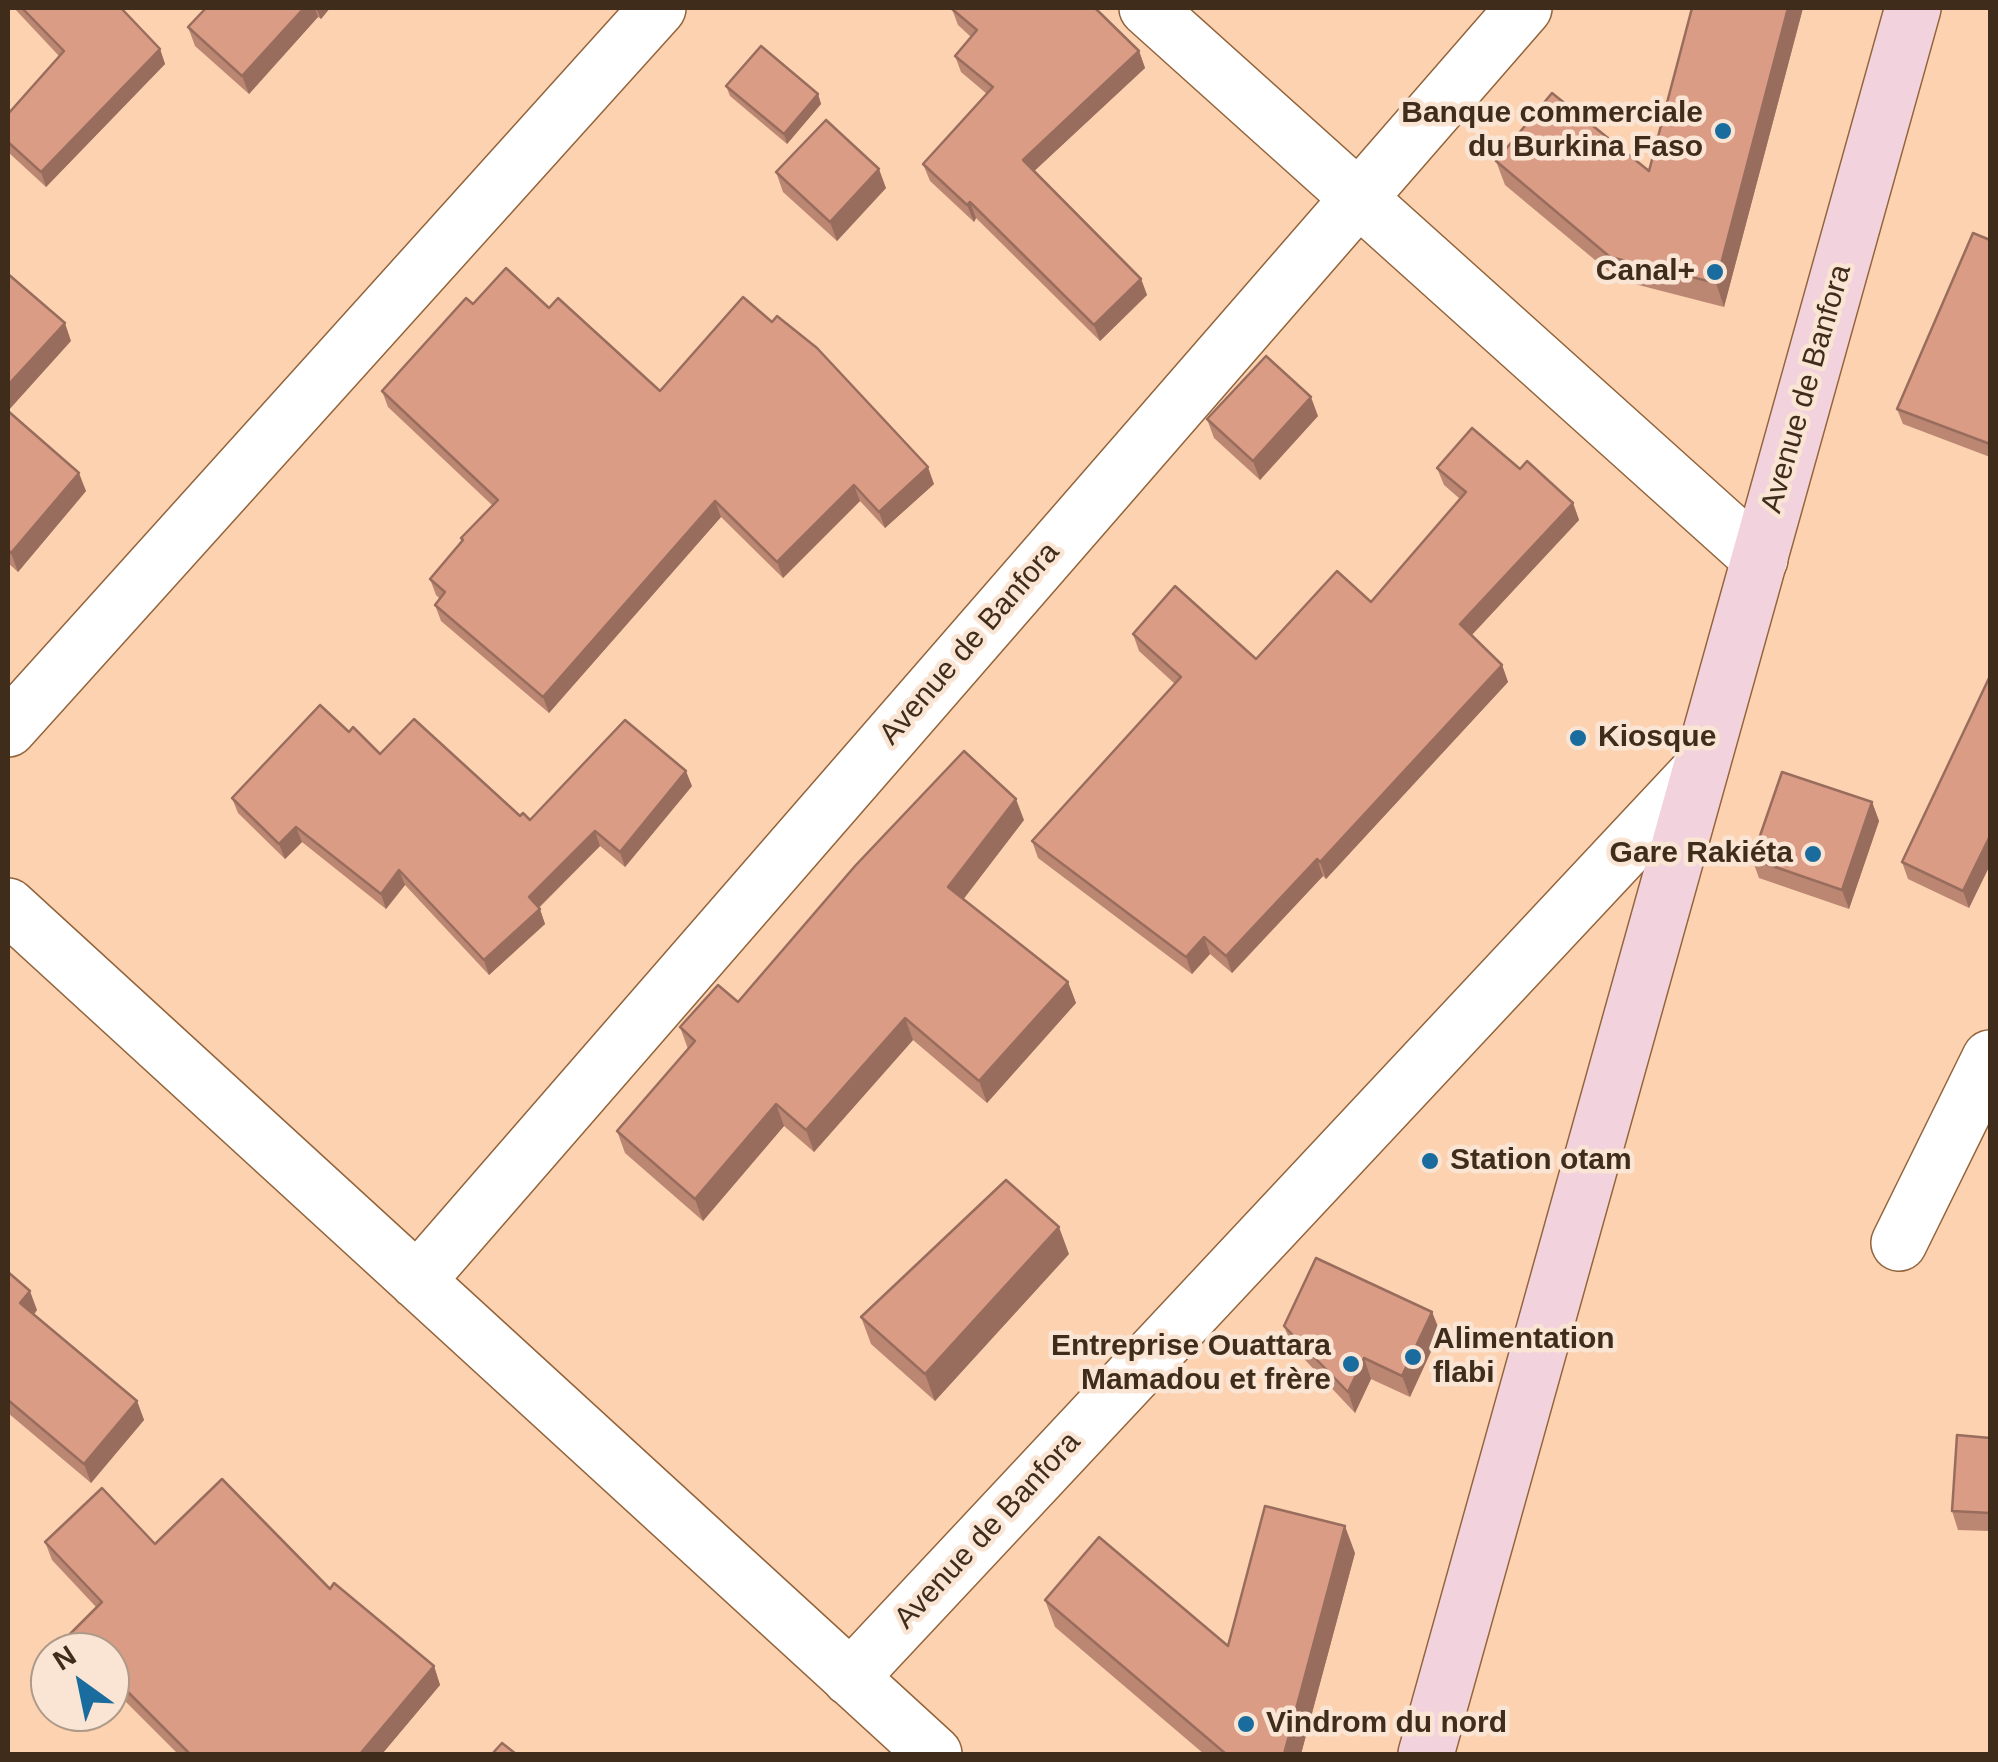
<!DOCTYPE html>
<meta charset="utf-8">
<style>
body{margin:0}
#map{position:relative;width:1998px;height:1762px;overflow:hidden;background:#fcd2b0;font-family:Arial,sans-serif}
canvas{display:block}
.frame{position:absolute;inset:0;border:10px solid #3f2c1a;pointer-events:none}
.north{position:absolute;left:30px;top:1632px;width:100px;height:100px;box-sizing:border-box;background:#fae4d3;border:2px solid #af9a89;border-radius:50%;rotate:327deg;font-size:28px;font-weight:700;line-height:40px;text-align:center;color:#3f2c1a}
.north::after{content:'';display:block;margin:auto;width:35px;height:45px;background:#196c9d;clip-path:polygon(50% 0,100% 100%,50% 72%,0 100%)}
</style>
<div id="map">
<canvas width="1998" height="1762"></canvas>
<div class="frame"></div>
<div class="north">N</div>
</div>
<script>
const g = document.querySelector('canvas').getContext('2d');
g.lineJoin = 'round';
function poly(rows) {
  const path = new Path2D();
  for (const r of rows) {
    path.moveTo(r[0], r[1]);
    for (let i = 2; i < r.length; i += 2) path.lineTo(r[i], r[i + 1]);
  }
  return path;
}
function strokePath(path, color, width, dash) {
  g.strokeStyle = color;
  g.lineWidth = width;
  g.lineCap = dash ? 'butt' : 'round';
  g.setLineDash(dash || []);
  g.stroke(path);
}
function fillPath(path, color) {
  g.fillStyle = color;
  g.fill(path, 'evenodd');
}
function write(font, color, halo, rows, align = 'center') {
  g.font = font + ' Arial,sans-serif';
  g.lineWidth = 9;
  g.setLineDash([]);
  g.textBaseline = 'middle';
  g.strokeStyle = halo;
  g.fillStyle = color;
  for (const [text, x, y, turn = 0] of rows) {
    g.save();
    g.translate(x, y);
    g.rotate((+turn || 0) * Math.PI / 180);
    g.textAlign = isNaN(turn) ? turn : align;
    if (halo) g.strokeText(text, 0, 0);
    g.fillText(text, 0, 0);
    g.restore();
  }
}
const street = poly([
 [1147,8,1760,559],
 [8,729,658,8],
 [8,906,934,1754],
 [1899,1243,1990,1058],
 [417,1281,1524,8],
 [850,1678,1700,770]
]);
const secondary = poly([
 [1426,1754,1913,8]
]);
const wall = poly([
 [14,8,121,8,160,49,165,64,46,187,8,152,8,114,59,56],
 [206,8,330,8,321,19,318,17,249,94,195,46,188,27],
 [1692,8,1803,8,1724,307,1619,280,1505,185,1496,161,1649,171],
 [952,9,1139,51,1145,68,1034,171,1141,279,1147,295,1100,341,976,218,974,222,930,181,923,164,987,94,961,72,955,56,971,37,958,25],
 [726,86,818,94,821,104,787,144,730,96],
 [776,172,886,188,837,241,783,192],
 [1990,240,1990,457,1903,424,1897,409],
 [473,304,549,308,660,391,934,484,885,528,860,501,783,578,721,517,549,713,441,621,435,605,440,599,436,595,430,579,462,541,461,538,492,505,388,407,382,391],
 [8,411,86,491,18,572,8,563],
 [1318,416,1260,480,1214,438,1207,419],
 [1437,468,1520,469,1573,503,1579,520,1472,635,1502,665,1508,682,1326,879,1323,876,1232,973,1210,954,1192,974,1038,858,1032,841,1175,684,1139,651,1133,634,1256,659,1371,602,1460,499,1444,485],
 [1990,676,1990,865,1969,908,1908,879,1902,862],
 [349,732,380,754,530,820,692,786,625,867,600,846,539,908,545,924,489,975,405,885,386,909,302,842,285,859,238,813,232,798],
 [1872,802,1879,821,1849,909,1759,878,1752,859],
 [1024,820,963,899,1068,982,1076,1003,987,1103,913,1040,814,1152,784,1126,703,1221,625,1153,617,1131,688,1049,680,1027,738,1002],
 [1069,1254,935,1401,871,1344,861,1317],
 [8,1272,37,1310,34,1315,137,1401,144,1420,91,1483,8,1413],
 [1432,1312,1440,1332,1410,1397,1371,1379,1355,1413,1292,1346,1284,1326],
 [1990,1438,1990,1531,1958,1530,1952,1511],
 [45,1542,155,1544,330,1589,434,1666,440,1685,382,1754,178,1754,110,1686,110,1652,76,1652,70,1634,96,1607,52,1560],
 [1355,1553,1301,1754,1204,1754,1055,1627,1045,1600,1228,1646]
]);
const shadedWall = poly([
 [304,8,315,8,318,17,249,94,242,76],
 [316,8,330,8,321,19],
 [1788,8,1803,8,1724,307,1716,283],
 [160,49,165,64,46,187,41,172],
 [1139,51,1145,68,1029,176,1023,160],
 [818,94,821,104,787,144,784,134],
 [879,169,886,188,837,241,830,222],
 [970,202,976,218,974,222,967,205],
 [1141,279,1147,295,1100,341,1094,325],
 [65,323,71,341,8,411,8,385],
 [1311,397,1318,416,1260,480,1253,461],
 [928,467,934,484,885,528,879,512],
 [79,473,86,491,18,572,11,553],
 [854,485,860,501,783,578,777,562],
 [715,501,721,517,549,713,543,697],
 [1573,503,1579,520,1466,641,1460,624],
 [1502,665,1508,682,1326,879,1320,862],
 [686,771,692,786,625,867,620,852],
 [1016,799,1024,820,956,909,948,887],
 [1872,802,1879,821,1849,909,1842,890],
 [296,827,302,842,285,859,279,844],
 [595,831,600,846,534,912,529,897],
 [1990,836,1990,865,1969,908,1963,891],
 [1317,859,1323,876,1232,973,1226,956],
 [399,870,405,885,386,909,381,894],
 [540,909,545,924,489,975,484,960],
 [1204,937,1210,954,1192,974,1186,957],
 [1068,982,1076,1003,987,1103,979,1081],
 [905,1018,913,1040,814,1152,806,1130],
 [776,1104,784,1126,703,1221,695,1199],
 [1059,1227,1069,1254,935,1401,925,1374],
 [30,1291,37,1310,27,1322,20,1303],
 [1432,1312,1440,1332,1410,1397,1402,1376],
 [1364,1358,1371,1379,1355,1413,1348,1392],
 [137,1401,144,1420,91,1483,84,1464],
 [1345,1526,1355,1553,1301,1754,1284,1754],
 [434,1666,440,1685,382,1754,360,1754]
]);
const building = poly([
 [22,8,121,8,160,49,41,172,8,142,8,114,64,51,22,8],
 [206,8,304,8,242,76,188,27,206,8],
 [953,8,1095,8,1139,51,1023,160,1141,279,1094,325,970,202,967,205,923,164,993,87,955,56,977,30,952,9,953,8],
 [1692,8,1788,8,1716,283,1610,257,1496,161,1552,93,1649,171,1692,8],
 [761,46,818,94,784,134,726,86,761,46],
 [826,120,879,169,830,222,776,172,826,120],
 [1973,233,1990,240,1990,444,1897,409,1973,233],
 [506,268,549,308,558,298,660,391,743,297,772,322,777,316,817,348,928,467,879,512,854,485,777,562,715,501,543,697,435,605,445,592,430,579,463,540,461,538,498,500,382,391,466,298,473,304,506,268],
 [8,274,65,323,8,385,8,274],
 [1266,356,1311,397,1253,461,1207,419,1266,356],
 [8,411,79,473,11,553,8,550,8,411],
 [1472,428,1520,469,1527,461,1573,503,1460,624,1502,665,1320,862,1317,859,1226,956,1204,937,1186,957,1032,841,1181,677,1133,634,1175,586,1256,659,1337,571,1371,602,1466,492,1437,468,1472,428],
 [1990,676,1990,836,1963,891,1902,862,1990,676],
 [320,705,349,732,353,727,380,754,414,719,520,816,523,813,530,820,625,720,686,771,620,852,595,831,529,897,540,909,484,960,399,870,381,894,296,827,279,844,232,798,320,705],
 [964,751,1016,799,948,887,1068,982,979,1081,905,1018,806,1130,776,1104,695,1199,617,1131,695,1041,680,1027,718,985,738,1002,855,866,964,751],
 [1782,772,1872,802,1842,890,1752,859,1782,772],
 [1006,1180,1059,1227,925,1374,861,1317,1006,1180],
 [1316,1258,1432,1312,1402,1376,1364,1358,1348,1392,1284,1326,1316,1258],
 [8,1272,30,1291,20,1303,137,1401,84,1464,8,1400,8,1272],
 [1957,1435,1990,1438,1990,1513,1952,1511,1957,1435],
 [222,1479,330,1589,334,1583,434,1666,360,1754,190,1754,110,1674,110,1652,88,1652,70,1634,102,1602,45,1542,102,1488,155,1544,222,1479],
 [1265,1506,1345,1526,1284,1754,1226,1754,1045,1600,1099,1537,1228,1646,1265,1506],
 [502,1743,516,1754,492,1754,502,1743]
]);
const markers = [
 [1723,131,10,"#196c9d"],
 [1715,272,10,"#196c9d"],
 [1578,738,10,"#196c9d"],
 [1813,854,10,"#196c9d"],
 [1430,1161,10,"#196c9d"],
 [1413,1357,10,"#196c9d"],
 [1351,1364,10,"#196c9d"],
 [1246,1724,10,"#196c9d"]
];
const poiNames = [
 ["Banque commerciale",1703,114],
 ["du Burkina Faso",1703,148],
 ["Canal+",1695,272],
 ["Kiosque",1598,738,"left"],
 ["Gare Rakiéta",1793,854],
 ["Station otam",1450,1161,"left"],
 ["Alimentation",1433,1340,"left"],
 ["flabi",1433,1374,"left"],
 ["Entreprise Ouattara",1331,1347],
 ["Mamadou et frère",1331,1381],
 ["Vindrom du nord",1266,1724,"left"]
];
const streetNames = [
 ["Avenue de Banfora",1807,389,-74],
 ["Avenue de Banfora",970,644,-49],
 ["Avenue de Banfora",988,1531,-47]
];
strokePath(street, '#92643b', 58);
strokePath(secondary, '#92643b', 58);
strokePath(street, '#fff', 55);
strokePath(secondary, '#f2d2dc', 55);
fillPath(wall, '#bb8672');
fillPath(shadedWall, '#996d5d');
fillPath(building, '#da9c85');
strokePath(building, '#996d5d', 2.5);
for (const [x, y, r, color] of markers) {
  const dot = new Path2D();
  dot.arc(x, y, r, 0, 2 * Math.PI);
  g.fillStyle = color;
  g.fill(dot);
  strokePath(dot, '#fae4d3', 4);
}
write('bold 30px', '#3f2c1a', '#fae4d3', poiNames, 'right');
write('30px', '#3f2c1a', '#fae4d3', streetNames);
</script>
